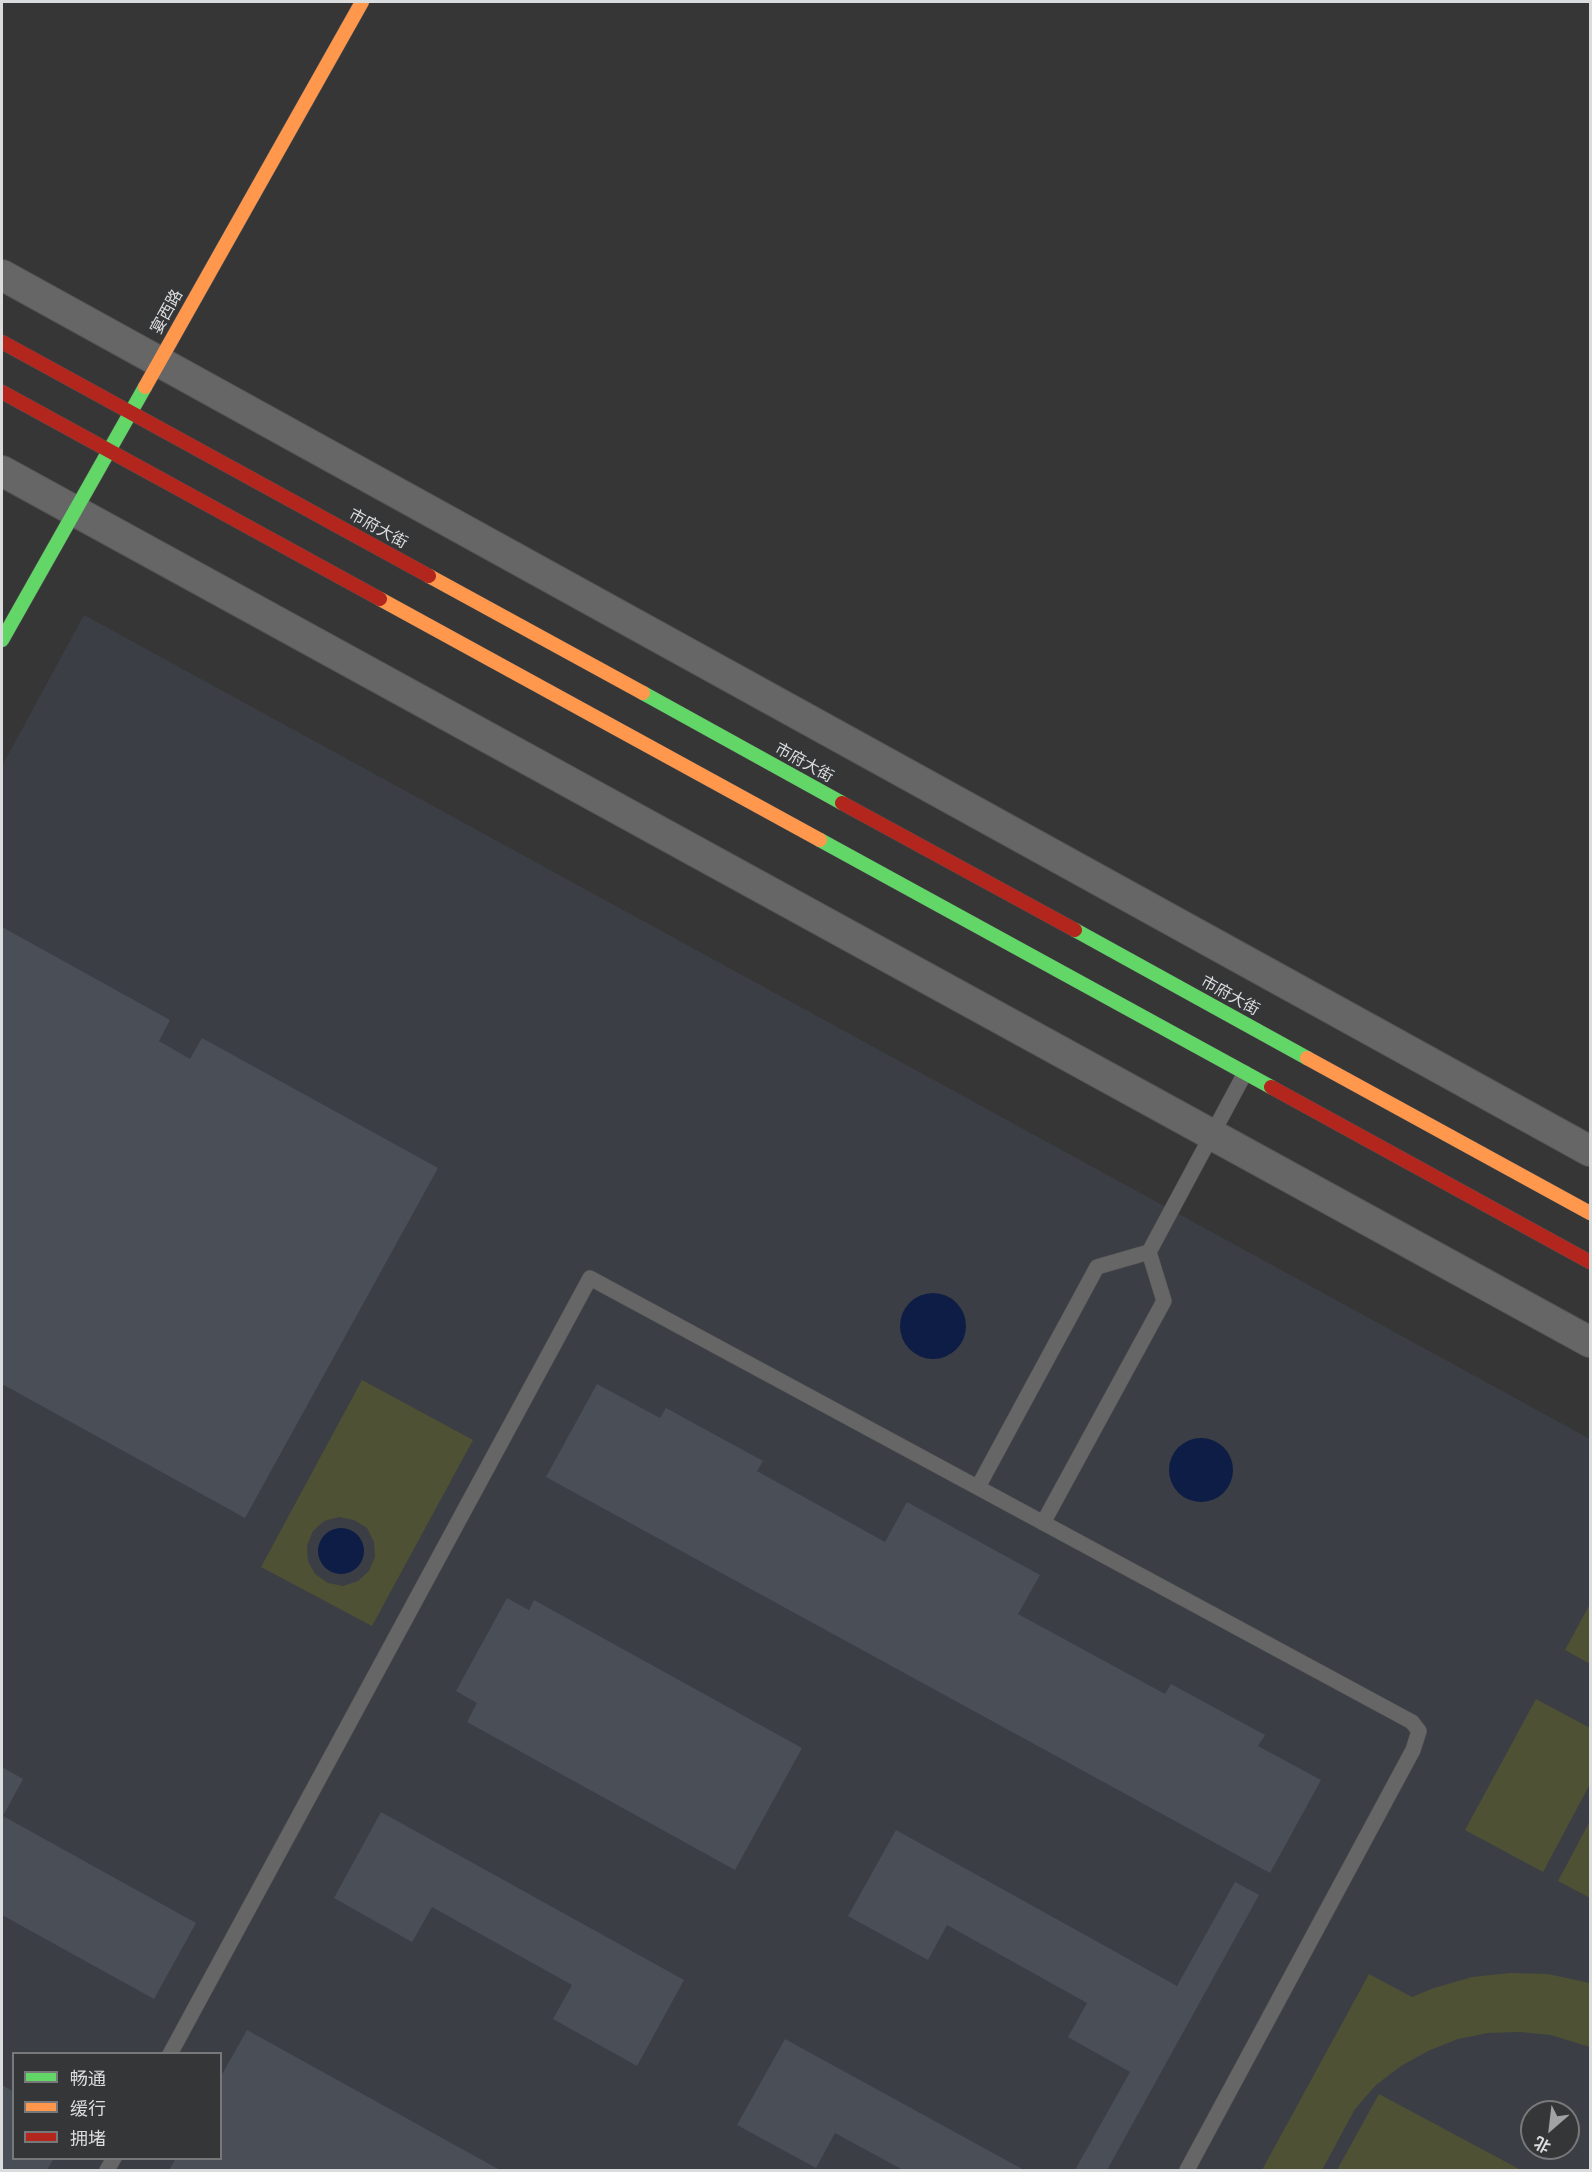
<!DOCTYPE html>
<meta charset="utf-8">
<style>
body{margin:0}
#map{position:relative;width:1592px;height:2172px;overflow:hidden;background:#363637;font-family:Montserrat,"Noto Sans SC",sans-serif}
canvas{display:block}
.frame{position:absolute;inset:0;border:3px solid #dbdcdd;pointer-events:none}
.legend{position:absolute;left:12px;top:2052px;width:210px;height:108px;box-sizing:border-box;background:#353638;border:2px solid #77787a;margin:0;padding:8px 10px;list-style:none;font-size:18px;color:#dbdcdd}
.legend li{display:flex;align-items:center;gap:12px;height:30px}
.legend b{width:30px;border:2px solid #77787a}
.north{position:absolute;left:1520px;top:2100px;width:60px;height:60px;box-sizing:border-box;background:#353638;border:2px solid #77787a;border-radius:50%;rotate:208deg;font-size:16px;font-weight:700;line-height:24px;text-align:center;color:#dbdcdd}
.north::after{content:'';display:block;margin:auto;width:21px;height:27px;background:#a1a2a3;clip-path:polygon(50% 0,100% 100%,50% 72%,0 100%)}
</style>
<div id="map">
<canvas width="1592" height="2172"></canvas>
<div class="frame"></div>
<ul class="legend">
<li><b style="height:8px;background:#63d668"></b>畅通</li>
<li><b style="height:8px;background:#ff974d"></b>缓行</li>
<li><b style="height:8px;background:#b3261e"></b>拥堵</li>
</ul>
<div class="north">北</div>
</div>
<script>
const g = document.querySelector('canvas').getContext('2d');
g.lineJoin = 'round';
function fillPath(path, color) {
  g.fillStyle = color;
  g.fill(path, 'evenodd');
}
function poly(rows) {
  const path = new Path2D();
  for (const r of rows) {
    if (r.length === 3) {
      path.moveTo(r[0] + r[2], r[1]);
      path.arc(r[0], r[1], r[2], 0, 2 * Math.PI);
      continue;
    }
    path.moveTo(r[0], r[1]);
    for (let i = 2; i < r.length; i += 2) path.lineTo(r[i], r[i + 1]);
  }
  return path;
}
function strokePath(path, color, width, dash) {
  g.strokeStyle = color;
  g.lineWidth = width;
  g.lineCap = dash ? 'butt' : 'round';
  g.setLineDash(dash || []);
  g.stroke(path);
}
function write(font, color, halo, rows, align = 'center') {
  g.font = font + ' Montserrat,"Noto Sans SC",sans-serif';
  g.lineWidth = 6;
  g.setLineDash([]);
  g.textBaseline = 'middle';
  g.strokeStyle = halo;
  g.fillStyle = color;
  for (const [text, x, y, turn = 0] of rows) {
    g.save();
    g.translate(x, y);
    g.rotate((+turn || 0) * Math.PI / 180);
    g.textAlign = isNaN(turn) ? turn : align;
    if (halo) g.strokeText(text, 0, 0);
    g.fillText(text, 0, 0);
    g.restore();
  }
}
const built = poly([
 [84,615,1590,1439,1590,2170,2,2170,2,766],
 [14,2054,220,2054,220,2158,14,2158],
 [1532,2112,1568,2112,1568,2148,1532,2148]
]);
const green = poly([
 [362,1380,473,1440,372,1626,261,1567],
 [339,1517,354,1520,367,1528,374,1542,375,1557,369,1571,358,1581,343,1586,328,1583,315,1574,308,1561,307,1546,313,1531,324,1521],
 [1590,1604,1590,1664,1565,1650],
 [1536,1699,1590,1728,1590,1784,1543,1872,1465,1830],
 [1590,1821,1590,1898,1558,1881],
 [1510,1973,1548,1974,1590,1983,1590,2047,1551,2035,1520,2032,1488,2033,1458,2039,1428,2051,1401,2066,1376,2085,1355,2109,1322,2170,1262,2170,1369,1974,1412,1997,1434,1988,1472,1977],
 [1379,2094,1521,2170,1337,2170]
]);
const water = poly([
 [933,1326,33],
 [1201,1470,32],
 [341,1551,23]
]);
const building = poly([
 [2,927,170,1020,159,1041,190,1059,202,1038,438,1168,245,1518,2,1384],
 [597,1384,660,1418,666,1408,763,1461,757,1471,885,1542,907,1502,1040,1575,1018,1614,1165,1694,1171,1684,1265,1735,1258,1746,1321,1780,1270,1873,546,1477],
 [507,1598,529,1610,534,1600,802,1748,735,1870,467,1722,477,1703,456,1691],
 [2,1767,23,1779,3,1816,196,1923,154,1999,2,1915],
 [381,1812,684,1980,637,2066,553,2019,572,1985,432,1907,412,1942,334,1898],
 [896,1830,1177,1986,1235,1882,1259,1895,1107,2170,1075,2170,1130,2072,1068,2037,1087,2003,947,1925,928,1960,848,1916],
 [247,2030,500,2170,169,2170,176,2158,220,2158,220,2078],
 [785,2039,1024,2170,903,2170,835,2133,816,2168,737,2125],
 [2,2085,14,2092,14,2158,54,2158,47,2170,2,2170]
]);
const lane = poly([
 [1149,1252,1245,1073],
 [978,1487,1097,1267,1149,1252,1164,1301,1043,1523],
 [170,2054,590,1278,1412,1722,1419,1731,1413,1750,1187,2170],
 [107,2170,114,2158]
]);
const street = poly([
 [2,275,1590,1151],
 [2,471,1590,1342]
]);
const fast = poly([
 [2,640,145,387],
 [643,693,842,803],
 [820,840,1271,1087],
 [1075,930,1307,1058]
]);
const slow = poly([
 [145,387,362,2],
 [429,576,643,693],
 [380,599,820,840],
 [1307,1058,1590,1213]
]);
const jam = poly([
 [2,342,429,576],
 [2,392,380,599],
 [842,803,1075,930],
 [1271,1087,1590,1262]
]);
const streetNames = [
 ["宴西路",167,312,-61],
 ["市府大街",378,529,29],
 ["市府大街",804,763,29],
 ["市府大街",1230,996,29]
];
fillPath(built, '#3b3e45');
fillPath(green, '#4e5134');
fillPath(water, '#0d1d45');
fillPath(building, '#4a4e57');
strokePath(lane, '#545455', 16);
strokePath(street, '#545455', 32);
strokePath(fast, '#545455', 15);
strokePath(slow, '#545455', 15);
strokePath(jam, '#545455', 15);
strokePath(lane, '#666667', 15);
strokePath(street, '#666667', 30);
strokePath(fast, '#63d668', 14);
strokePath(slow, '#ff974d', 14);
strokePath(jam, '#b3261e', 14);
write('16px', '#dbdcdd', '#353638', streetNames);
</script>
